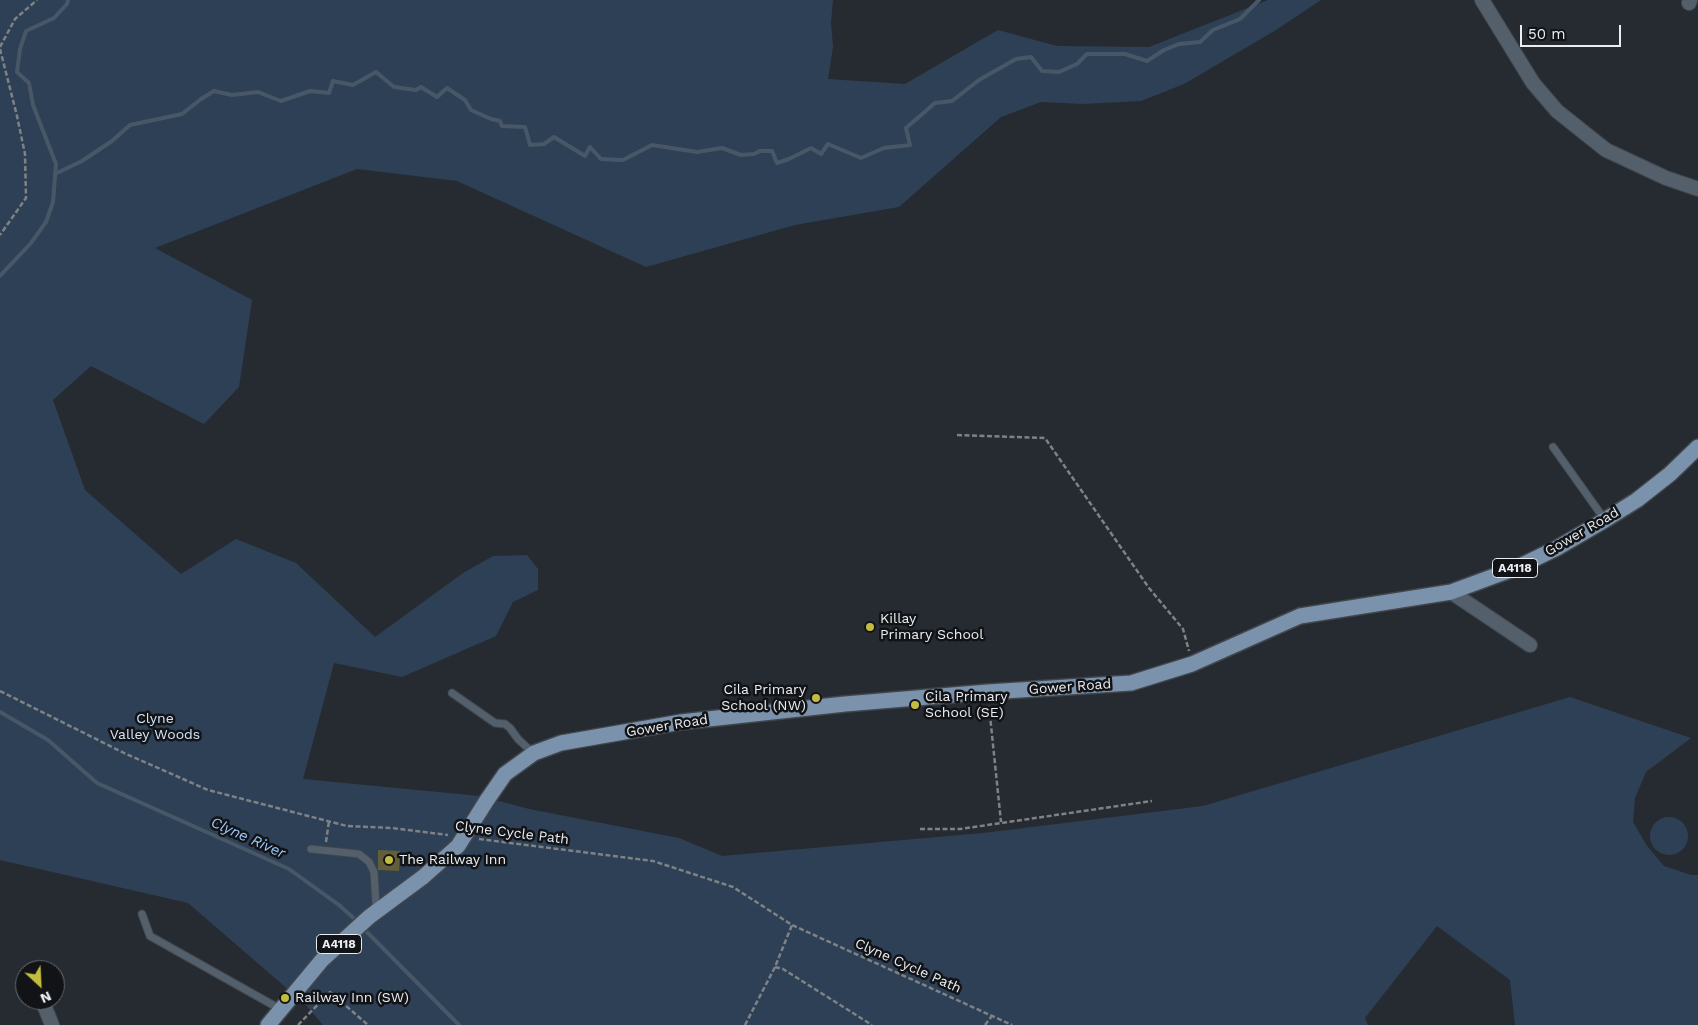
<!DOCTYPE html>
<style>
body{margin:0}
#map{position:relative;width:1698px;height:1025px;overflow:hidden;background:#262b31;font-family:"Work Sans",sans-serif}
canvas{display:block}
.north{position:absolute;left:15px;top:960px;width:50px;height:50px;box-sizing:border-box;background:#111316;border:1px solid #686a6e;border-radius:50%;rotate:155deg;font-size:14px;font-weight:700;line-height:20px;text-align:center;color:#eaedf1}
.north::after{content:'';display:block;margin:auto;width:18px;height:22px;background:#c3bd3e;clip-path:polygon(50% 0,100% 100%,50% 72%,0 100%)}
.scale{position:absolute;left:1520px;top:25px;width:101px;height:22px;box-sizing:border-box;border:2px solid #eaedf1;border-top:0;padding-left:6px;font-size:15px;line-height:18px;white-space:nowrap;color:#eaedf1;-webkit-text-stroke:4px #111316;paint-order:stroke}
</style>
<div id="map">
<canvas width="1698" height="1025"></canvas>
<div class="north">N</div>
<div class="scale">50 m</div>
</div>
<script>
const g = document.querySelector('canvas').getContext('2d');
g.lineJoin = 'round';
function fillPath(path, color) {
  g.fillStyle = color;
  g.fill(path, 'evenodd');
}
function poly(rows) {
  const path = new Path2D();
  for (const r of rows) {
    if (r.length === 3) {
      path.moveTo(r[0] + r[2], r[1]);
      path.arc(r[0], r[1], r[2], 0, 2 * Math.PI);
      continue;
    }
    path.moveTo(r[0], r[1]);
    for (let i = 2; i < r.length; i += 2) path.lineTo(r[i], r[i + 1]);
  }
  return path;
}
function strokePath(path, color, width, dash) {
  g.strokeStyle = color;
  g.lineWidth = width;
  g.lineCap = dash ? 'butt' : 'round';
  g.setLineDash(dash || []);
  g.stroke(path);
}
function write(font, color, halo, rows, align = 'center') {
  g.font = font + ' "Work Sans",sans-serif';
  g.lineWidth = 5;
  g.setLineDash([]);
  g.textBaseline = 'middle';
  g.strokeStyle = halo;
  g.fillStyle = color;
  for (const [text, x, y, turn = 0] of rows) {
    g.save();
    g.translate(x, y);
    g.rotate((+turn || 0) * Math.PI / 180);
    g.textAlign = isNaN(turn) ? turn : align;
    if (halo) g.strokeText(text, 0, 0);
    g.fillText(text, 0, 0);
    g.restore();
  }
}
const green = poly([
 [0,0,833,0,831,23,833,47,828,79,905,84,998,30,1057,46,1149,47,1268,0,1321,0,1276,30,1184,84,1141,101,1082,104,1041,102,1001,117,899,207,795,225,646,267,457,181,357,169,155,248,252,300,239,387,204,424,91,366,53,400,85,490,181,574,236,539,296,563,375,637,463,573,493,556,527,555,538,569,538,590,513,602,496,636,402,677,334,663,303,779,480,796,529,809,679,838,722,856,983,833,1203,806,1570,697,1691,738,1646,772,1635,798,1633,822,1647,846,1664,866,1691,875,1698,875,1698,1025,1515,1025,1510,980,1437,926,1365,1018,1368,1025,323,1025,305,1004,188,903,0,860],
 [1669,836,19]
]);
const stream = poly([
 [55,174,82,161,112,141,130,125,182,114,201,99,214,91,232,95,258,92,281,101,310,91,329,93,333,81,353,85,376,72,394,87,416,90,421,87,437,97,447,88,465,100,471,110,491,119,500,121,502,126,525,127,530,145,544,144,554,137,585,156,590,147,601,159,623,160,652,145,697,152,722,148,741,155,754,154,760,151,772,151,777,163,789,159,811,148,821,154,828,144,861,158,884,148,910,145,906,128,935,103,952,101,979,80,1016,59,1031,57,1042,71,1059,72,1077,64,1087,54,1125,54,1147,61,1164,50,1179,44,1200,42,1213,30,1240,19,1259,0],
 [0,276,31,243,46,222,53,202,56,164,33,105,29,83,17,72,20,49,26,31,54,18,67,4,68,0],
 [0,712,48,740,97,783,289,869,339,905,358,922],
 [362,927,459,1025]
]);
const building = poly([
 [378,850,400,851,399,871,378,870]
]);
const path = poly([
 [0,47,15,19,37,0],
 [0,49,17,116,25,154,26,198,0,235],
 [957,435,1045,438,1149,588,1183,629,1189,651],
 [0,691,124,753,208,790,347,826,392,828,448,835],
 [989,706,1001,822],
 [920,829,960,829,1152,801],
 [479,839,653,861,733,887,792,925,1012,1025],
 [326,842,329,821],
 [775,967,783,969,872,1025],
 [298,1025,330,992,368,1025],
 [745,1025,775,967,792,925],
 [985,1025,992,1016]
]);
const lane = poly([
 [1553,447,1605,520],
 [452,693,495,723,505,724,510,728,518,739,533,753],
 [311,849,359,854,369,862,374,872,376,905,373,910],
 [142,914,150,936,280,1009]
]);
const street = poly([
 [1482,0,1533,83,1557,111,1606,150,1666,178,1698,189],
 [1689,3,1690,0],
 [1451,592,1530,645],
 [42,1000,52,1025]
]);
const primary = poly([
 [487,800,505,774,534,753,561,743,681,722,845,704,988,692,1131,683,1192,664,1300,616,1451,592,1516,568,1557,548,1605,520,1637,500,1670,474,1698,447],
 [268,1025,322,960,369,917,423,877]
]);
const primaryBridge = poly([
 [423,877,458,846,487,800]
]);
const markers = [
 [870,627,5,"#c3bd3e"],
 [816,698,5,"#c3bd3e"],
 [915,705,5,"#c3bd3e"],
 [389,860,5,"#c3bd3e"],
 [285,998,5,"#c3bd3e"]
];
const shields = [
 [1515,568,45],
 [339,944,45]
];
const shieldNames = [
 ["A4118",1515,568],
 ["A4118",339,944]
];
const streetNames = [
 ["Gower Road",1582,532,-30],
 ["Gower Road",1070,687,-4],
 ["Gower Road",667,726,-9],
 ["Clyne Cycle Path",512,833,7],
 ["Clyne Cycle Path",908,966,24]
];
const poiNames = [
 ["Killay",880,619],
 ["Primary School",880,635],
 ["Cila Primary",806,690,"right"],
 ["School (NW)",806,706,"right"],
 ["Cila Primary",925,697],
 ["School (SE)",925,713],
 ["The Railway Inn",399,860],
 ["Railway Inn (SW)",295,998]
];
const parkNames = [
 ["Clyne",155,719],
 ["Valley Woods",155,735]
];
const waterNames = [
 ["Clyne River",248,838,24]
];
fillPath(green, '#2e4055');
strokePath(stream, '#485768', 4);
fillPath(building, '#605f3a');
strokePath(lane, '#41464c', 9);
strokePath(street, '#41464c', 16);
strokePath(primary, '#41464c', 18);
strokePath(path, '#7e8287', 2.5, [5, 2.5]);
strokePath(lane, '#545f6c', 7);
strokePath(street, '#545f6c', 14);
strokePath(primary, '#7b92ac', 15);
strokePath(primaryBridge, '#41464c', 18, []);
strokePath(primaryBridge, '#7b92ac', 15);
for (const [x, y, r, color] of markers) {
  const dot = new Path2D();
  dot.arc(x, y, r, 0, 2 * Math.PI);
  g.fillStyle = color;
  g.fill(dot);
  strokePath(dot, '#111316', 2);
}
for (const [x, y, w] of shields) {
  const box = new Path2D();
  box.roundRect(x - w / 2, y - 9.5, w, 19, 4);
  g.fillStyle = '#111316';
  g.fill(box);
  strokePath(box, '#eaedf1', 1);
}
write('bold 12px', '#eaedf1', null, shieldNames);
write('14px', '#eaedf1', '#111316', streetNames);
write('14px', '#eaedf1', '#111316', poiNames, 'left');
write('14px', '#d3e5f9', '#111316', parkNames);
write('italic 15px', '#9bc8f9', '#111316', waterNames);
</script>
